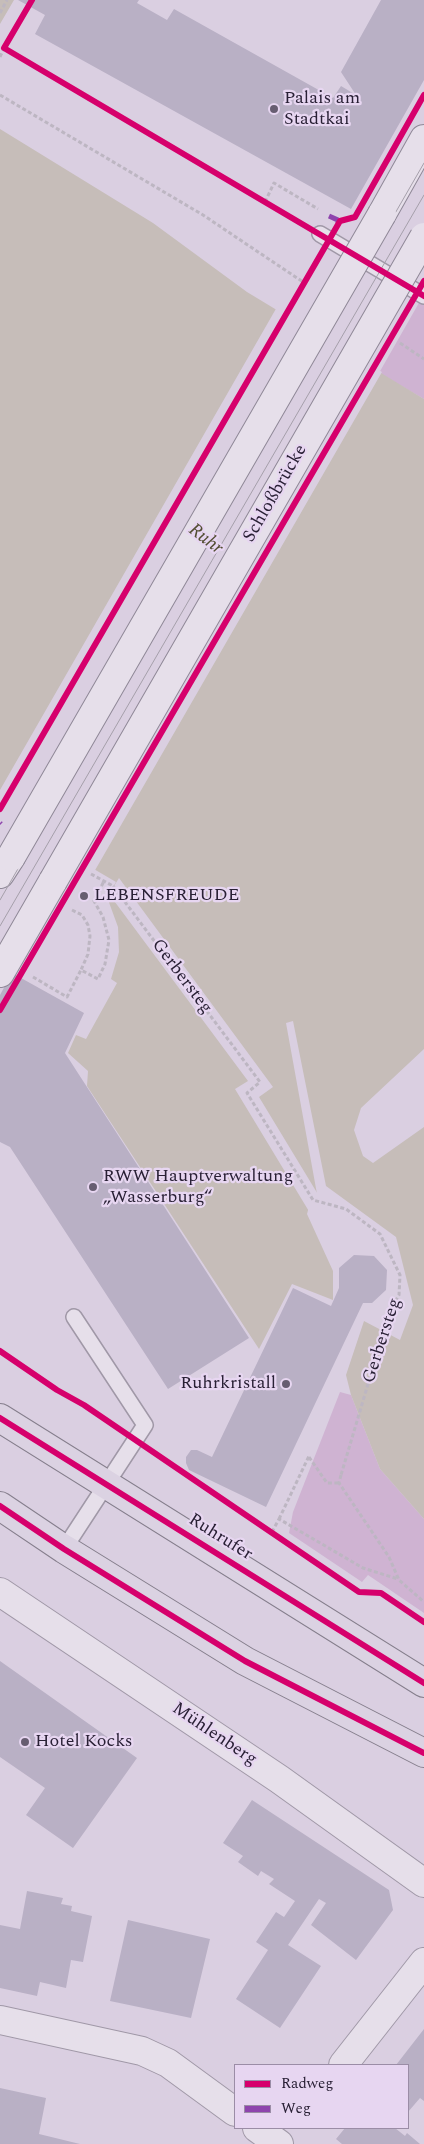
<!DOCTYPE html>
<meta charset="utf-8">
<style>
body{margin:0}
#map{position:relative;width:424px;height:2144px;overflow:hidden;background:#dacfe1;font-family:Spectral,serif}
canvas{display:block}
.legend{position:absolute;left:234px;top:2064px;width:175px;height:65px;box-sizing:border-box;background:#e7d6f1;border:1px solid #9b8da6;margin:0;padding:6px 9px;list-style:none;font-size:15px;color:#292035}
.legend li{display:flex;align-items:center;gap:10px;height:25px}
.legend b{width:25px;border:1px solid #9b8da6}
</style>
<div id="map">
<canvas width="424" height="2144"></canvas>
<ul class="legend">
<li><b style="height:6px;background:#d6006c"></b>Radweg</li>
<li><b style="height:6px;background:#8e44ad"></b>Weg</li>
</ul>
</div>
<script>
const g = document.querySelector('canvas').getContext('2d');
g.lineJoin = 'round';
function fillPath(path, color) {
  g.fillStyle = color;
  g.fill(path, 'evenodd');
}
function poly(rows) {
  const path = new Path2D();
  for (const r of rows) {
    path.moveTo(r[0], r[1]);
    for (let i = 2; i < r.length; i += 2) path.lineTo(r[i], r[i + 1]);
  }
  return path;
}
function strokePath(path, color, width, dash) {
  g.strokeStyle = color;
  g.lineWidth = width;
  g.lineCap = dash ? 'butt' : 'round';
  g.setLineDash(dash || []);
  g.stroke(path);
}
function write(font, color, halo, rows, align = 'center') {
  g.font = font + ' Spectral,serif';
  g.lineWidth = 4.5;
  g.setLineDash([]);
  g.textBaseline = 'middle';
  g.strokeStyle = halo;
  g.fillStyle = color;
  for (const [text, x, y, turn = 0] of rows) {
    g.save();
    g.translate(x, y);
    g.rotate((+turn || 0) * Math.PI / 180);
    g.textAlign = isNaN(turn) ? turn : align;
    if (halo) g.strokeText(text, 0, 0);
    g.fillText(text, 0, 0);
    g.restore();
  }
}
const green = poly([
 [424,294,424,399,379,373],
 [340,1392,351,1395,380,1469,424,1519,424,1613,368,1575,362,1582,289,1533,293,1512]
]);
const water = poly([
 [0,0,14,0,0,24],
 [0,129,153,223,247,292,424,399,424,1049,361,1108,354,1130,363,1156,373,1163,424,1127,424,1519,380,1469,351,1395,346,1375,364,1321,400,1340,413,1305,396,1237,326,1186,293,1021,286,1023,317,1194,310,1203,307,1214,333,1271,333,1300,292,1284,259,1349,87,1086,88,1071,68,1053,76,1035,86,1039,117,983,111,979,119,952,118,927,107,897,116,882,0,814]
]);
const pier = poly([
 [277,307,382,372,94,872,0,817,0,790],
 [119,878,273,1087,259,1097,319,1196,313,1204,310,1213,235,1089,248,1081,109,894]
]);
const building = poly([
 [18,0,139,0,137,3,167,20,174,9,333,98,341,86,356,95,341,72,381,0,424,0,424,80,351,209,35,34,45,15],
 [12,973,84,1013,65,1053,249,1338,168,1389,10,1147,0,1142,0,995],
 [354,1255,374,1256,387,1270,386,1290,372,1303,363,1303,266,1507,189,1470,186,1463,186,1457,191,1450,197,1450,212,1457,293,1288,331,1306,339,1288,339,1268],
 [0,1661,137,1758,73,1848,26,1815,45,1788,0,1757],
 [252,1800,389,1890,393,1910,356,1960,311,1925,326,1903,319,1899,288,1945,321,1966,280,2028,236,1999,268,1950,256,1942,276,1912,284,1917,295,1901,269,1884,274,1879,261,1871,258,1876,238,1862,243,1856,223,1843],
 [27,1891,63,1898,61,1904,72,1906,71,1911,92,1916,83,1962,71,1960,66,1988,40,1982,37,1996,0,1988,0,1925,20,1929],
 [128,1920,210,1939,191,2018,110,2001],
 [424,2029,424,2101,420,2098,408,2112,408,2065,396,2065],
 [0,2088,46,2098,39,2134,80,2144,0,2144],
 [345,2128,395,2128,405,2136,407,2133,420,2144,342,2144,336,2139]
]);
const path = poly([
 [0,13,7,0],
 [0,57,4,48],
 [0,95,203,215,306,284],
 [265,202,274,183,318,209],
 [400,343,424,359],
 [91,874,113,886],
 [72,910,82,915,88,925,90,936,88,954,81,970,98,979,105,964,109,940,103,917,94,901,104,881],
 [33,977,67,997,81,970],
 [309,1457,327,1483,339,1483],
 [341,1475,339,1483,389,1557,399,1580,424,1602],
 [279,1519,309,1456],
 [272,1532,279,1519,363,1568,398,1579]
]);
const lane = poly([
 [320,234,424,296],
 [64,1549,145,1425,74,1317]
]);
const street = poly([
 [0,1592,279,1779,424,1883],
 [0,2020,142,2051,168,2063,235,2112],
 [343,2065,424,1962],
 [257,2128,279,2144]
]);
const secondary = poly([
 [382,214,424,139],
 [0,874,11,857],
 [0,973,53,881]
]);
const primary = poly([
 [0,1418,424,1683],
 [0,1506,64,1549,245,1661,424,1753]
]);
const tram = poly([
 [0,900,424,163],
 [0,926,424,195]
]);
const pathBridge = poly([
 [113,886,260,1082,247,1093,313,1200,346,1209,380,1234,400,1275,399,1295,390,1310,341,1475]
]);
const secondaryBridge = poly([
 [11,857,382,214],
 [53,881,424,237]
]);
const quiet = poly([
 [329,216,340,221,337,224],
 [0,823,1,824]
]);
const cycleway = poly([
 [32,0,4,48,424,296],
 [0,809,340,221,355,217,424,95],
 [0,1010,424,281],
 [0,1351,57,1390,84,1405,359,1592,381,1593,424,1622],
 [0,1418,424,1683],
 [0,1506,64,1549,245,1661,424,1753]
]);
const markers = [
 [274,109,5,"#675d71"],
 [84,896,5,"#675d71"],
 [93,1187,5,"#675d71"],
 [286,1384,5,"#675d71"],
 [25,1742,5,"#675d71"]
];
const poiNames = [
 ["Palais am",284,99],
 ["Stadtkai",284,120],
 ["LEBENSFREUDE",94,896],
 ["RWW Hauptverwaltung",103,1177],
 ["„Wasserburg“",103,1198],
 ["Ruhrkristall",276,1384,"right"],
 ["Hotel Kocks",35,1742]
];
const streetNames = [
 ["Schloßbrücke",276,494,-60],
 ["Gerbersteg",181,977,53],
 ["Gerbersteg",383,1341,-72],
 ["Ruhrufer",220,1538,32],
 ["Mühlenberg",214,1735,34]
];
const waterNames = [
 ["Ruhr",205,540,37]
];
fillPath(green, '#cfb3d2');
fillPath(water, '#c6bdb9');
fillPath(pier, '#dacfe1');
fillPath(building, '#b9b0c5');
strokePath(lane, '#a098a7', 18);
strokePath(street, '#a098a7', 30);
strokePath(secondary, '#8f8897', 30);
strokePath(primary, '#857e8c', 30);
strokePath(path, '#bdb6c2', 3, [4, 2.5]);
strokePath(lane, '#e6dfea', 15);
strokePath(street, '#e6dfea', 28);
strokePath(secondary, '#e6dfea', 28);
strokePath(primary, '#dbd2e2', 28);
strokePath(tram, '#a59faa', 1);
strokePath(secondaryBridge, '#8f8897', 30, []);
strokePath(pathBridge, '#bdb6c2', 3, [4, 2.5]);
strokePath(secondaryBridge, '#e6dfea', 28);
strokePath(quiet, '#8e44ad', 5, [10, 5]);
strokePath(cycleway, '#d6006c', 6);
for (const [x, y, r, color] of markers) {
  const dot = new Path2D();
  dot.arc(x, y, r, 0, 2 * Math.PI);
  g.fillStyle = color;
  g.fill(dot);
  strokePath(dot, '#e7d6f1', 2);
}
write('18px', '#292035', '#e7d6f1', poiNames, 'left');
write('18px', '#292035', '#e7d6f1', streetNames);
write('italic 19px', '#534e32', '#e7d6f1', waterNames);
</script>
